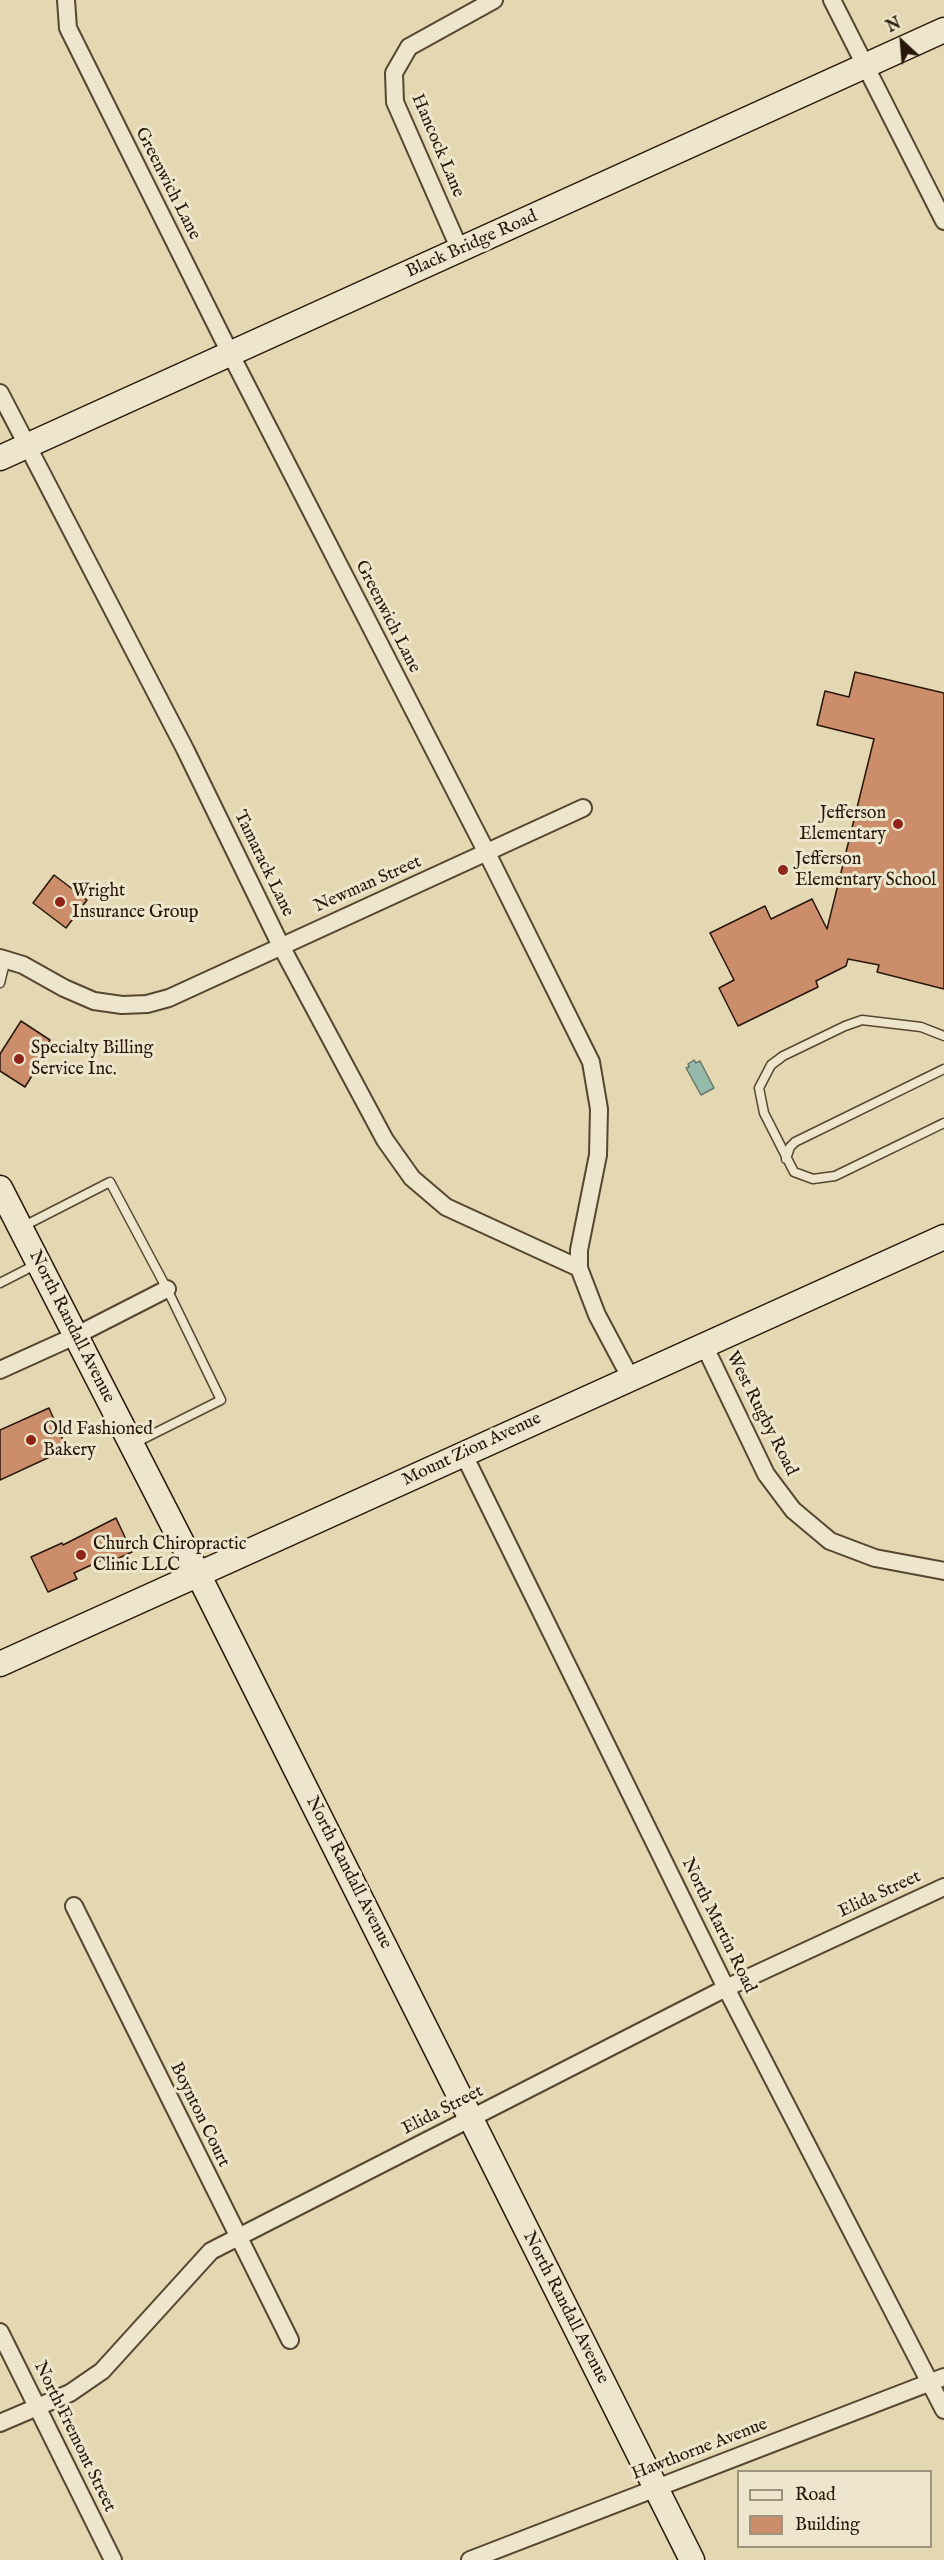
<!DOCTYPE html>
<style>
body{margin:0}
#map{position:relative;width:944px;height:2560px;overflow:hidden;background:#e3d8b1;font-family:"IM FELL English",serif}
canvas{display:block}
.legend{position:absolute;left:737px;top:2470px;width:195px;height:78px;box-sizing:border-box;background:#ede6cc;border:2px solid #9e937e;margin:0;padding:8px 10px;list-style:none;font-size:18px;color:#281608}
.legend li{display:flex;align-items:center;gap:12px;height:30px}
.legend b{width:30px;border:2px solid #9e937e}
.north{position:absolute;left:872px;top:12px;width:60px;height:60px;-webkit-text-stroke:4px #ede6cc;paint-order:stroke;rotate:334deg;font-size:16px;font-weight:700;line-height:24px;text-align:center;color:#281608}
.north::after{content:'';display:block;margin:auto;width:21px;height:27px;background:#281608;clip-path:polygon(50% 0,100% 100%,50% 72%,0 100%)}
</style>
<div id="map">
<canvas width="944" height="2560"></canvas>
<ul class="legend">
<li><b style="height:8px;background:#ede6cc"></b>Road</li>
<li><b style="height:16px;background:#cb8d6a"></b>Building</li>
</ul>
<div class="north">N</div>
</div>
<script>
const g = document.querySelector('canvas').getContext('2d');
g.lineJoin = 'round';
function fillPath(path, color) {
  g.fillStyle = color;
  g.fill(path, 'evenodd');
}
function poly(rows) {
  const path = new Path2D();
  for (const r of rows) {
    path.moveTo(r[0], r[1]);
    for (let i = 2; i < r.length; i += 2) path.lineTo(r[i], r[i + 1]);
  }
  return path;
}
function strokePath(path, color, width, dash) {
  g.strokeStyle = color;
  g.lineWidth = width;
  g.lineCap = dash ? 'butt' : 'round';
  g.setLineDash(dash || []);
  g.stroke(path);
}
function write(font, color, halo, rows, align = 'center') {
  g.font = font + ' "IM FELL English",serif';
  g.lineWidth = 6;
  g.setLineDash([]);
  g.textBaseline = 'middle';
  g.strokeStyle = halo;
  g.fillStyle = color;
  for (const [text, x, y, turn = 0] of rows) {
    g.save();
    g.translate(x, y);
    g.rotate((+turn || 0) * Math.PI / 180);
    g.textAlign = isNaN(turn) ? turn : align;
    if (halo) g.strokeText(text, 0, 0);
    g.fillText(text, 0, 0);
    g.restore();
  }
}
const water = poly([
 [694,1060,696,1063,700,1061,714,1088,701,1095,686,1068,689,1067,688,1064,694,1060]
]);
const building = poly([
 [855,672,944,693,944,989,877,972,879,965,848,959,846,966,816,981,818,987,738,1026,719,988,734,980,710,933,765,906,771,919,812,899,827,929,874,739,817,725,825,691,849,697,855,672],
 [54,875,87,900,66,928,33,903,54,875],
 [21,1021,50,1040,35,1064,38,1066,25,1087,0,1071,0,1054,21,1021],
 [49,1408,67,1449,0,1480,0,1430,49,1408],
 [116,1518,132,1552,104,1565,102,1560,74,1573,77,1579,48,1592,31,1557,62,1543,63,1545,116,1518]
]);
const lane = poly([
 [0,983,6,959],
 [944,1036,921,1027,862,1020,845,1026,783,1056,771,1065,759,1088,764,1113,794,1172,813,1179,835,1176,944,1123],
 [786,1159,790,1147,795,1142,944,1069],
 [22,1227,110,1182,167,1289,221,1400,135,1443],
 [0,1283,37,1264]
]);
const street = poly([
 [66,0,68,28,231,355,487,853,591,1062,599,1109,598,1155,579,1250,579,1268,597,1315,630,1377],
 [832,0,944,221],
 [460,250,395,102,394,73,409,47,494,0],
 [0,393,185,749,281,946,385,1140,412,1178,446,1207,579,1268],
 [0,958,23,965,64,988,94,1001,122,1005,147,1004,169,998,583,808],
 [704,1345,766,1474,793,1510,830,1541,875,1558,944,1571],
 [0,1370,75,1336,167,1289],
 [464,1455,726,1988,944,2410],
 [74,1906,290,2340],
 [0,2332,113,2560],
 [0,2423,70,2393,102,2371,211,2251,726,1988,944,1887],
 [470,2560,944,2377]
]);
const secondary = poly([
 [0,458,944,30],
 [0,1188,198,1574,692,2560],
 [0,1664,944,1237]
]);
const markers = [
 [898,824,6,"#8f2418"],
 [783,870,6,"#8f2418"],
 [60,902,6,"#8f2418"],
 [19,1059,6,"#8f2418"],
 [31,1440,6,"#8f2418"],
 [81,1555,6,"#8f2418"]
];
const streetNames = [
 ["Hancock Lane",437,146,67],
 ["Greenwich Lane",167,184,63],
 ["Black Bridge Road",472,245,-24],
 ["Greenwich Lane",387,617,63],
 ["Tamarack Lane",263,864,64],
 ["Newman Street",368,885,-24],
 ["North Randall Avenue",71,1327,63],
 ["West Rugby Road",761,1414,63],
 ["Mount Zion Avenue",472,1450,-25],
 ["North Randall Avenue",348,1873,63],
 ["Elida Street",880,1895,-25],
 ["North Martin Road",718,1926,64],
 ["Elida Street",443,2111,-27],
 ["Boynton Court",199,2115,64],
 ["North Randall Avenue",565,2308,63],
 ["North Fremont Street",74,2437,64],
 ["Hawthorne Avenue",700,2450,-21]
];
const poiNames = [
 ["Jefferson",886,814,"right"],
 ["Elementary",886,835,"right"],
 ["Jefferson",795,860],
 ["Elementary School",795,881],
 ["Wright",72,892],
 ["Insurance Group",72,913],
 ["Specialty Billing",31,1049],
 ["Service Inc.",31,1070],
 ["Old Fashioned",43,1430],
 ["Bakery",43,1451],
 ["Church Chiropractic",93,1545],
 ["Clinic LLC",93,1566]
];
fillPath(water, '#95baac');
strokePath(water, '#69786a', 1.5);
fillPath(building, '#cb8d6a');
strokePath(building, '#281608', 1.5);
strokePath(lane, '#574632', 11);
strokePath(street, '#574632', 20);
strokePath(secondary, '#281608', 27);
strokePath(lane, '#ede6cc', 8);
strokePath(street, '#ede6cc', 16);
strokePath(secondary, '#ede6cc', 24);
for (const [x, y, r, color] of markers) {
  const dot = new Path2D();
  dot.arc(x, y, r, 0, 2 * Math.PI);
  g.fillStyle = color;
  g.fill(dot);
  strokePath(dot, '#ede6cc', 2);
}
write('18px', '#281608', '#ede6cc', streetNames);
write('18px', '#281608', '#ede6cc', poiNames, 'left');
</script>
